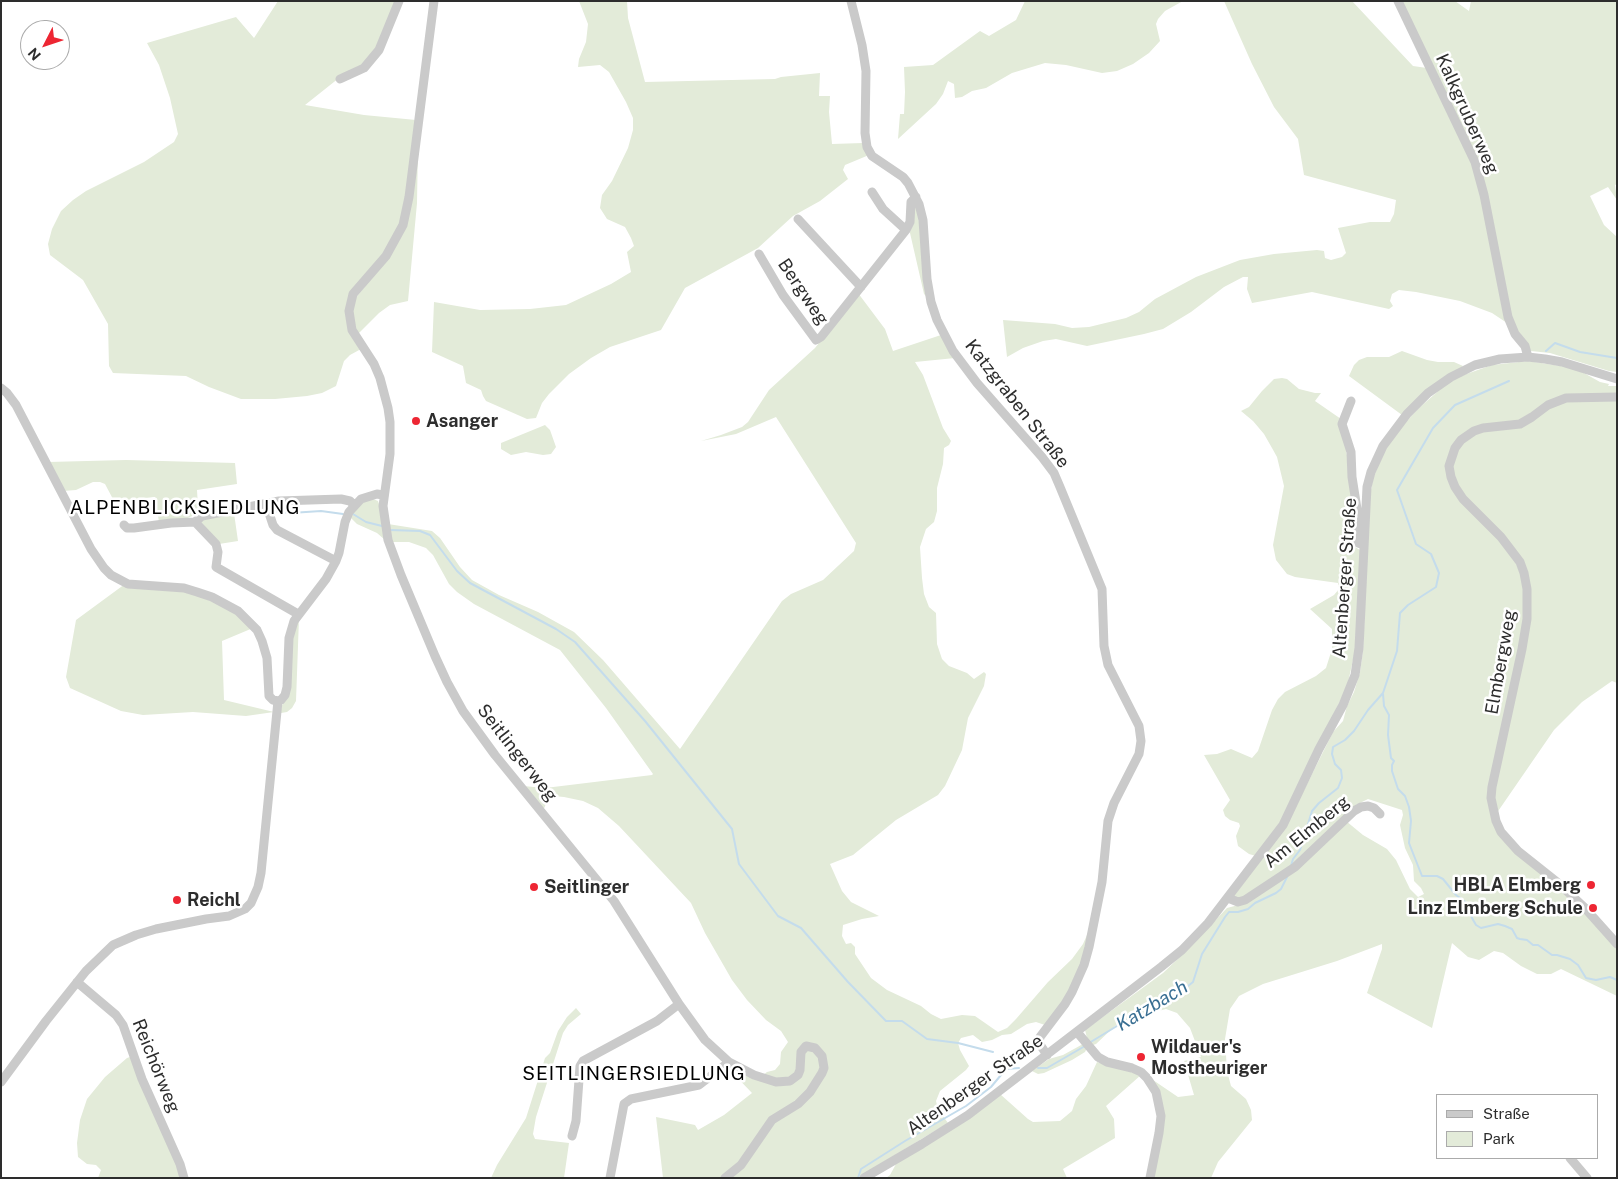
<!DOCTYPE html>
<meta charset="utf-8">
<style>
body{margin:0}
#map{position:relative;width:1618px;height:1179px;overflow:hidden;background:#fff;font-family:"Public Sans",sans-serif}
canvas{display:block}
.frame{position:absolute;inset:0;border:2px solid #2d2d2d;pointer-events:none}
.legend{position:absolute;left:1436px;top:1094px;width:162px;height:65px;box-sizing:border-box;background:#fff;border:1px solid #ababab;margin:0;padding:6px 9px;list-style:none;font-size:15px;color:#2d2d2d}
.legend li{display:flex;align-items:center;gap:10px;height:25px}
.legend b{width:25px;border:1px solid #ababab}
.north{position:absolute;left:20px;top:20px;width:50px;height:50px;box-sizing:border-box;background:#fff;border:1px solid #ababab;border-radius:50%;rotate:229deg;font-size:14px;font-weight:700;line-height:20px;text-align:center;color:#2d2d2d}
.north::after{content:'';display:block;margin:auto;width:18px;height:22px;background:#ed2633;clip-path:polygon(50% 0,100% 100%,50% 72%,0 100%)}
</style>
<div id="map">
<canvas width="1618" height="1179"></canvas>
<div class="frame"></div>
<ul class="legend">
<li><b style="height:6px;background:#cacaca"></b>Straße</li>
<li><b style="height:14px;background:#e3ebd9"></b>Park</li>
</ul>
<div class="north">N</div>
</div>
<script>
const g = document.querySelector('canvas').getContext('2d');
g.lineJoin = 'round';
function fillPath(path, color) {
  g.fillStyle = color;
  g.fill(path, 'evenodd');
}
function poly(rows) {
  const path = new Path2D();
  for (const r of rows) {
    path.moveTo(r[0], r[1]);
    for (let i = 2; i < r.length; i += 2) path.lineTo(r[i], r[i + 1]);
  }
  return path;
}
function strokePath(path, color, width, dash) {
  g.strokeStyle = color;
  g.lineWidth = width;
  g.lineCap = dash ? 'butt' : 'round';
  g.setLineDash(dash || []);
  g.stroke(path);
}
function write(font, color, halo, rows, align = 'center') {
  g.font = font + ' "Public Sans",sans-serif';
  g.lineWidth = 5;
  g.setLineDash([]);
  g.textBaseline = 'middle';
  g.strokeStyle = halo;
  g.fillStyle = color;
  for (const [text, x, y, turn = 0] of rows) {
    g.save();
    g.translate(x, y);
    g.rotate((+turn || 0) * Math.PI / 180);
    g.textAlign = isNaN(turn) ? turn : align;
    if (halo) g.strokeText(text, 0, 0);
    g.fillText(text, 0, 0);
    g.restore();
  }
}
const green = poly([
 [278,1,394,1,395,4,376,51,358,68,339,78,305,105,364,115,416,120,407,197,395,238,349,300,361,349,350,355,344,361,336,386,322,393,307,396,275,399,241,399,209,387,186,376,113,373,109,366,108,324,83,280,50,255,48,244,52,229,61,211,73,200,86,191,144,162,174,142,178,134,170,98,159,65,147,43,236,17,254,38],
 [579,1,627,1,628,18,645,82,775,79,781,77,820,73,819,96,830,96,829,112,832,144,863,143,869,155,845,165,843,170,848,179,820,201,793,216,758,248,685,288,661,330,610,347,591,358,569,374,549,394,542,403,536,418,527,419,486,401,483,396,481,390,466,383,463,366,432,352,434,302,480,310,530,309,566,305,611,284,631,272,627,252,634,246,631,238,625,227,607,219,600,208,602,195,612,181,628,148,633,130,633,118,626,102,609,72,600,65,578,67,579,59,586,42,588,24],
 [1025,1,1183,1,1165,11,1158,19,1156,24,1160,41,1149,53,1133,64,1117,71,1102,73,1066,65,1045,63,1012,73,986,88,972,91,962,97,955,98,954,84,948,81,943,94,936,104,898,139,900,114,904,114,905,92,904,67,933,65,980,31,989,36,1016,20],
 [1224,1,1352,1,1413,66,1427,68,1454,124,1487,199,1400,1,1455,1,1469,11,1471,1,1617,1,1617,184,1615,185,1617,200,1608,187,1590,196,1604,225,1617,237,1617,372,1609,371,1550,353,1531,351,1516,329,1492,313,1460,301,1416,292,1399,290,1392,294,1390,301,1393,306,1389,309,1312,292,1252,303,1247,289,1248,277,1243,277,1224,287,1191,312,1163,329,1144,334,1087,346,1056,339,1043,341,1023,348,1007,357,1003,320,1055,324,1072,328,1089,327,1126,318,1139,312,1155,299,1196,277,1240,260,1274,254,1317,250,1324,251,1325,258,1331,260,1342,257,1346,253,1338,228,1370,222,1390,222,1394,214,1396,200,1304,175,1298,139,1274,107,1252,64],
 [418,145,417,203,408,301,390,305,379,313,358,334,352,318,354,300,392,253,406,226],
 [915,206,918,212,927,297,924,294,910,233,911,214],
 [858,293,885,329,893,351,941,335,955,358,915,362,923,375,943,428,951,441,949,445,944,448,943,464,937,488,937,511,934,522,926,529,920,547,922,578,924,594,929,607,936,613,937,644,942,659,949,666,967,673,974,679,984,672,986,674,984,686,968,718,962,750,945,786,938,795,896,820,853,855,830,864,842,891,851,902,879,916,862,919,843,925,842,936,846,944,851,943,855,947,855,954,871,978,887,990,921,1006,931,1014,941,1019,962,1015,975,1016,998,1032,1007,1028,1016,1019,1048,982,1072,959,1083,944,1091,926,1089,938,1073,987,1045,1025,1036,1022,1027,1024,1011,1034,1002,1035,992,1040,982,1042,973,1035,961,1038,958,1043,960,1050,969,1066,966,1070,940,1091,936,1101,938,1109,948,1123,857,1178,663,1178,656,1117,695,1125,698,1130,724,1115,752,1093,727,1067,730,1066,763,1075,767,1072,775,1070,780,1064,781,1052,788,1042,781,1031,766,1020,747,1000,732,980,705,933,691,903,619,826,598,808,583,801,564,797,553,796,548,799,543,811,523,786,545,788,652,775,653,774,606,708,560,650,474,604,457,592,449,584,433,555,426,548,409,542,392,542,388,524,432,531,440,538,460,567,472,580,499,595,538,612,574,632,603,660,680,749,782,601,791,594,823,580,854,551,856,543,776,417,736,434,701,441,721,435,742,427,748,422,769,390,815,348],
 [1402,351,1427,360,1438,362,1454,362,1463,366,1402,415,1349,376,1354,365,1359,360,1367,357,1389,357],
 [1528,361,1567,367,1584,373,1600,382,1609,384,1608,386,1617,386,1617,683,1612,681,1582,702,1554,730,1492,820,1504,841,1516,853,1566,894,1593,920,1617,949,1617,996,1561,969,1551,974,1537,974,1521,966,1503,953,1494,951,1479,960,1468,957,1452,943,1432,1028,1367,993,1382,949,1382,944,1337,961,1263,984,1239,996,1230,1009,1225,1039,1227,1071,1231,1086,1246,1099,1251,1110,1252,1120,1218,1162,1211,1178,1152,1178,1162,1124,1162,1113,1161,1101,1150,1078,1178,1097,1194,1095,1184,1061,1201,1057,1190,1028,1177,1013,1166,1009,1123,1020,1114,1027,1096,1044,1093,1045,1087,1038,1085,1030,1163,973,1184,953,1227,908,1242,904,1291,872,1346,821,1363,835,1387,849,1396,860,1410,889,1418,897,1424,894,1421,888,1414,881,1413,865,1405,848,1400,825,1403,815,1402,810,1368,799,1356,805,1336,827,1292,867,1248,896,1240,899,1235,899,1233,897,1284,830,1333,732,1343,721,1347,706,1354,692,1360,672,1363,651,1370,495,1373,479,1385,448,1402,426,1419,408,1444,386,1458,377,1492,365],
 [1282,378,1287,379,1299,389,1315,393,1321,393,1315,401,1341,419,1353,492,1354,542,1355,547,1360,550,1355,651,1347,687,1279,825,1256,856,1249,854,1238,846,1236,836,1240,826,1239,823,1230,820,1225,816,1223,810,1230,800,1204,755,1217,754,1231,749,1252,758,1258,751,1272,710,1278,699,1285,692,1316,676,1326,668,1332,649,1332,629,1310,609,1334,595,1339,589,1338,583,1295,577,1287,574,1276,560,1273,545,1284,486,1277,457,1272,448,1264,434,1253,421,1241,411,1249,407,1262,391,1274,379],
 [545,425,550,430,556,447,551,454,543,455,526,452,511,455,501,449,501,443],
 [126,460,235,463,237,484,197,490,198,507,202,512,185,519,159,522,155,497,114,501,105,484,100,482,93,482,76,490,63,491,48,462],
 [373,499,378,501,380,507,385,540,377,533,357,524,350,517,360,503],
 [234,513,238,541,219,544,201,523,201,520],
 [125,584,182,590,232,609,253,628,222,641,224,700,274,712,246,716,193,712,143,715,121,711,70,688,66,677,76,620],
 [299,618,296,701,292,708,287,712,281,713,281,707,285,700,291,641],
 [576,1008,581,1014,568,1025,563,1033,536,1117,533,1134,535,1139,569,1143,564,1178,491,1178,497,1165,526,1118,545,1058,550,1053,558,1031,567,1017],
 [1083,1044,1087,1048,1085,1052,1072,1060,1044,1073,1038,1074,1032,1071,1049,1059,1063,1055],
 [133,1056,182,1178,98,1178,101,1170,96,1165,87,1164,78,1157,77,1143,80,1120,87,1099,105,1077,127,1058],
 [1097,1062,1141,1075,1106,1106,1114,1119,1115,1138,1063,1169,1067,1178,886,1178,890,1175,896,1164,1000,1094,1028,1119,1033,1122,1060,1121,1072,1111,1076,1099,1086,1086]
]);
const stream = poly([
 [1546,351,1555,343,1580,352,1617,358],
 [274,511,291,513,321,511,343,514],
 [353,514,366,522,382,526],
 [390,530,420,531,430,535,457,571,470,583,556,629,575,642,645,721,732,829,739,864,778,916,801,928,848,982,886,1021,902,1021,927,1039,958,1043,993,1052],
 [1383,694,1384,706,1389,715,1388,735,1391,758,1394,761,1392,765,1392,771,1398,789,1405,796,1409,807,1411,821,1409,843,1422,876,1437,876,1443,879,1456,895,1468,904,1472,918,1476,925,1481,928,1498,924,1505,926,1512,929,1517,938,1520,939,1527,940,1533,945,1538,945,1552,955,1557,955,1570,959,1578,965,1586,978,1596,980,1610,977,1617,980],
 [1291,866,1293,859,1300,850,1312,811,1319,803,1338,788,1342,778,1341,770,1335,764,1332,754,1333,747,1345,740,1354,731,1368,710,1383,693,1397,651,1400,613,1408,605,1436,587,1439,573,1431,554,1416,544,1397,490,1433,428,1455,405,1509,381],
 [1089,1043,1173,992,1188,986,1193,982,1202,954,1225,917,1229,912,1238,912,1248,909,1255,903,1276,893,1281,889,1287,877],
 [1038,1068,1047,1068,1085,1046],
 [858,1178,861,1169,905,1141,966,1106,991,1087,1006,1069,1019,1068]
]);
const minor = poly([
 [434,1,409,197,403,225,386,256,353,294,349,311,352,330,374,364,380,378,388,408,390,422,390,454,383,506,388,540,401,575,435,656,447,682,463,711,495,755,614,901,679,1004,705,1040,729,1062,754,1075,776,1082,790,1081,798,1075,800,1070,801,1052,806,1046,815,1048,822,1056,824,1068,822,1073,810,1092,798,1104,772,1120,741,1165,725,1178],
 [851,1,862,45,866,71,865,133,867,147,872,156,903,177,908,183,919,204,923,220,927,279,931,302,937,320,953,351,977,383,1042,457,1054,473,1060,487,1102,589,1104,646,1108,665,1139,726,1141,741,1139,754,1114,803,1108,821,1102,882,1089,947,1084,965,1072,992,1065,1004,1040,1037,1039,1043,1047,1055],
 [1398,1,1475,162,1484,195,1508,317,1515,334,1525,346,1528,357],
 [340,79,364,68,379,50,399,1],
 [872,192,883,209,906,230],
 [798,219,861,287],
 [759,254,783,295,816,340,821,337,906,230,910,222,911,202,916,197],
 [1,388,7,393,16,405,91,549,104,568,111,575,128,584,184,588,197,592,212,597,238,611,257,630,262,641,267,658,269,696,273,700,278,701],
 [1617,397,1566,398,1548,405,1532,417,1520,424,1483,428,1474,431,1461,440,1455,448,1449,466,1451,477,1455,487,1463,499,1501,537,1520,562,1524,573,1527,589,1527,619,1522,649,1492,787,1491,798,1496,821,1501,832,1518,851,1557,882,1584,907,1617,944],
 [1351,401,1342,424,1351,452,1352,477,1357,509,1356,539,1358,543,1364,545],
 [267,503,269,513,273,525,277,530,336,561],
 [195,522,216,544,218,552,216,567,298,614],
 [124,525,127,528,134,528,171,523,195,522,202,516,279,501,341,499,350,501,354,505],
 [278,701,281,700,285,695,287,687,289,638,294,621,326,579,336,561,339,553,345,522,349,512,361,499,377,494,383,495],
 [1228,898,1238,902,1245,900,1295,867,1354,811,1361,807,1368,806,1374,808,1380,814],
 [77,982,116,1015,123,1025,142,1079,180,1164,184,1178],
 [1077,1032,1098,1057,1107,1062,1132,1068,1141,1072,1147,1078,1156,1092,1161,1116,1159,1133,1150,1178],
 [1,1082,46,1021,86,971,113,945,136,935,156,929,206,919,229,916,245,909,251,903,258,887,261,873,278,701],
 [572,1136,576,1121,580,1066,583,1061,657,1021,679,1004],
 [1570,1158,1587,1178],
 [610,1178,624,1104,631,1099,699,1085,729,1062],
 [864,1178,922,1144,968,1115,1161,967,1182,950,1208,923,1283,825,1319,749,1343,705,1355,675,1359,648,1367,487,1371,472,1383,446,1407,414,1428,393,1451,377,1475,365,1500,359,1528,357,1545,359,1562,362,1617,379]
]);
const markers = [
 [416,421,5,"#ed2633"],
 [1591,885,5,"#ed2633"],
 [534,887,5,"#ed2633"],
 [177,900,5,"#ed2633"],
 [1593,908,5,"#ed2633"],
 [1141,1057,5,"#ed2633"]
];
const streetNames = [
 ["Kalkgruberweg",1467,114,66],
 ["Bergweg",803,292,56],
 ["Katzgraben Straße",1017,404,52],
 ["Altenberger Straße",1345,578,-86],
 ["Elmbergweg",1501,662,-80],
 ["Seitlingerweg",517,753,52],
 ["Am Elmberg",1307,832,-39],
 ["Reichörweg",156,1066,68],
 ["Altenberger Straße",975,1085,-35]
];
const poiNames = [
 ["Asanger",426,421],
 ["HBLA Elmberg",1581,885,"right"],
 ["Seitlinger",544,887],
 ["Reichl",187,900],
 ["Linz Elmberg Schule",1583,908,"right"],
 ["Wildauer's",1151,1047],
 ["Mostheuriger",1151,1068]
];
const neighbourhoodNames = [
 ["ALPENBLICKSIEDLUNG",185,508],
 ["SEITLINGERSIEDLUNG",634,1074]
];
const waterNames = [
 ["Katzbach",1152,1006,-31]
];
fillPath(green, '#e3ebd9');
strokePath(stream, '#c4dcec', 2);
strokePath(minor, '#cacaca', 9);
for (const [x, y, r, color] of markers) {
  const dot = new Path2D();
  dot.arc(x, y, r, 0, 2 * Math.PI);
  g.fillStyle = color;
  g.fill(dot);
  strokePath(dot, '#fff', 2);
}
write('18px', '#2d2d2d', '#fff', streetNames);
write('bold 18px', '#2d2d2d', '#fff', poiNames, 'left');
g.letterSpacing = '1px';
write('19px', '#000', '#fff', neighbourhoodNames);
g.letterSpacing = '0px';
write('italic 19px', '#386e92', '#fff', waterNames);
</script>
